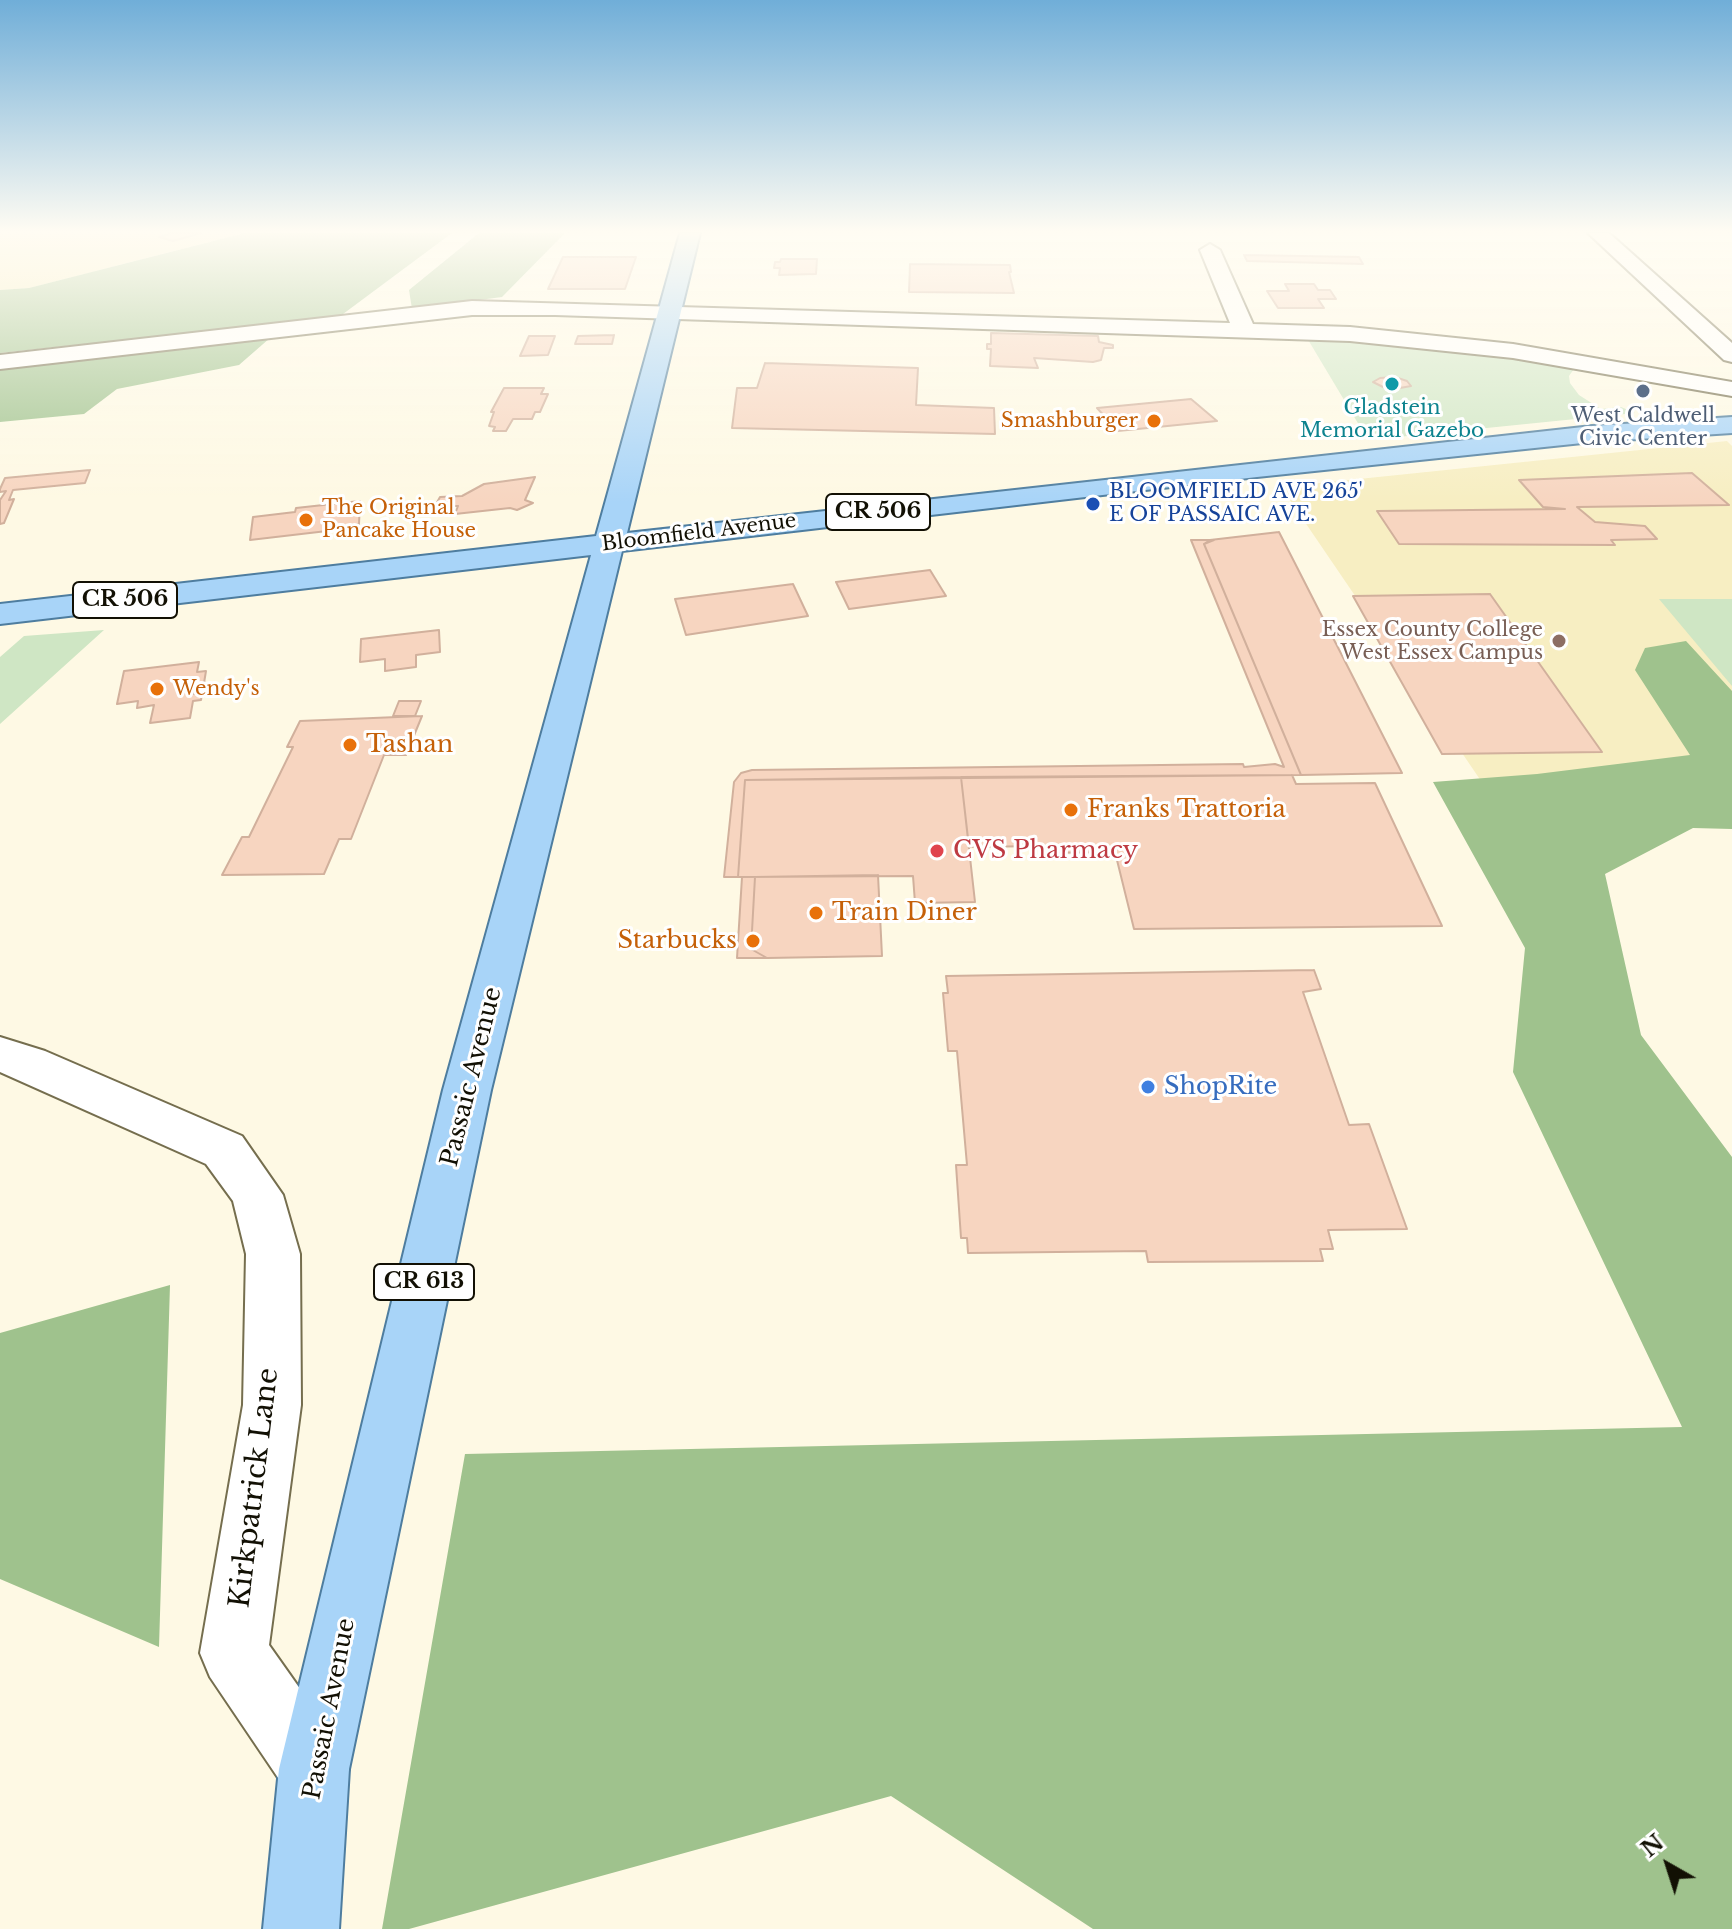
<!DOCTYPE html>
<style>
body{margin:0}
#map{position:relative;width:1732px;height:1929px;overflow:hidden;background:#fef9e4;font-family:"Libre Baskerville",serif}
canvas{display:block}
.north{position:absolute;left:1628px;top:1825px;width:80px;height:80px;-webkit-text-stroke:6px #fff;paint-order:stroke;rotate:321deg;font-size:22px;font-weight:700;line-height:32px;text-align:center;color:#121004}
.north::after{content:'';display:block;margin:auto;width:28px;height:36px;background:#121004;clip-path:polygon(50% 0,100% 100%,50% 72%,0 100%)}
</style>
<div id="map">
<canvas width="1732" height="1929"></canvas>
<div class="north">N</div>
</div>
<script>
const g = document.querySelector('canvas').getContext('2d');
g.lineJoin = 'round';
function fillPath(path, color) {
  g.fillStyle = color;
  g.fill(path, 'evenodd');
}
function poly(rows) {
  const path = new Path2D();
  for (const r of rows) {
    path.moveTo(r[0], r[1]);
    for (let i = 2; i < r.length; i += 2) path.lineTo(r[i], r[i + 1]);
  }
  return path;
}
function strokePath(path, color, width, dash) {
  g.strokeStyle = color;
  g.lineWidth = width;
  g.lineCap = dash ? 'butt' : 'round';
  g.setLineDash(dash || []);
  g.stroke(path);
}
function write(font, color, halo, rows, align = 'center') {
  g.font = font + ' "Libre Baskerville",serif';
  g.lineWidth = 6;
  g.setLineDash([]);
  g.textBaseline = 'middle';
  g.strokeStyle = halo;
  g.fillStyle = color;
  for (const [text, x, y, turn = 0] of rows) {
    g.save();
    g.translate(x, y);
    g.rotate((+turn || 0) * Math.PI / 180);
    g.textAlign = isNaN(turn) ? turn : align;
    if (halo) g.strokeText(text, 0, 0);
    g.fillText(text, 0, 0);
    g.restore();
  }
}
const built = poly([
 [0,233,245,233,29,288,0,290],
 [1727,441,1732,446,1732,794,1494,800,1281,487]
]);
const green = poly([
 [1304,333,1411,341,1598,370,1574,369,1569,376,1570,383,1579,395,1601,409,1621,407,1635,413,1368,440],
 [1659,599,1732,599,1732,686],
 [104,630,0,724,0,657,24,636]
]);
const forest = poly([
 [245,233,452,233,339,317,0,353,0,290,29,288],
 [479,233,565,233,502,297,412,309,409,290],
 [270,338,239,365,117,389,84,414,0,422,0,370],
 [1686,641,1732,691,1732,829,1693,828,1605,874,1641,1035,1732,1157,1732,1929,1093,1929,891,1796,409,1929,382,1929,465,1454,1682,1427,1513,1072,1525,948,1433,782,1537,774,1690,755,1635,670,1645,648],
 [170,1285,159,1647,0,1579,0,1333]
]);
const building = poly([
 [172,233,201,233,173,241,159,237,172,233],
 [1244,255,1359,257,1363,264,1247,261,1244,255],
 [563,257,636,257,625,289,548,289,563,257],
 [781,259,817,259,816,274,779,275,780,268,774,268,775,262,780,262,781,259],
 [910,264,1010,265,1011,272,1009,272,1014,293,909,292,910,264],
 [1285,284,1314,284,1318,290,1330,290,1336,299,1318,299,1324,308,1278,308,1267,291,1289,291,1285,284],
 [991,333,1098,336,1099,342,1113,345,1113,348,1104,348,1101,360,1093,362,1034,358,1038,368,990,366,991,349,987,349,987,344,991,344,991,333],
 [614,335,612,344,575,344,578,336,614,335],
 [529,336,555,336,548,355,520,356,529,336],
 [765,363,918,368,916,405,994,408,995,434,732,428,737,388,757,388,765,363],
 [1395,377,1407,381,1411,386,1389,390,1373,382,1380,378,1395,377],
 [504,388,544,388,541,394,548,394,540,412,535,412,532,419,513,419,506,431,493,431,495,427,489,426,494,412,491,412,504,388],
 [1191,399,1217,421,1118,431,1097,408,1191,399],
 [90,470,85,483,13,490,9,500,14,499,4,523,0,524,0,500,6,491,0,492,0,489,5,478,90,470],
 [1692,473,1729,505,1577,507,1595,522,1645,526,1657,539,1611,540,1615,545,1399,544,1377,511,1565,509,1543,507,1519,480,1692,473],
 [535,477,525,500,533,503,517,510,510,508,455,514,458,506,435,506,440,497,462,496,484,484,535,477],
 [360,501,359,524,327,527,327,531,250,540,253,517,295,512,296,508,360,501],
 [1279,532,1402,773,1301,775,1204,544,1210,540,1279,532],
 [1191,540,1214,540,1204,544,1301,775,745,780,738,877,724,877,734,782,741,773,752,770,1243,764,1244,767,1275,764,1284,767,1191,540],
 [930,570,946,596,849,609,836,582,930,570],
 [793,584,808,616,686,635,675,599,793,584],
 [1490,594,1602,752,1442,754,1353,596,1490,594],
 [439,630,440,652,416,655,416,667,385,671,385,659,360,662,361,639,439,630],
 [199,662,197,672,206,671,204,683,195,684,194,694,202,693,201,700,193,701,190,718,150,723,154,705,137,708,138,701,117,704,124,671,199,662],
 [399,701,421,701,415,716,393,716,399,701],
 [422,716,406,755,384,755,351,839,339,839,324,874,222,875,242,837,249,837,293,747,287,747,300,721,422,716],
 [1292,775,1296,784,1375,783,1442,926,1134,929,1115,852,1043,853,1042,846,969,847,961,777,1292,775],
 [961,777,975,902,915,903,913,876,738,877,745,780,961,777],
 [878,875,882,956,767,958,751,949,755,877,878,875],
 [742,877,755,877,751,949,767,958,737,958,742,877],
 [1314,970,1321,989,1303,992,1349,1125,1369,1124,1407,1229,1328,1230,1333,1249,1320,1249,1323,1261,1148,1262,1146,1251,968,1253,967,1238,961,1238,956,1165,967,1165,957,1051,948,1051,943,993,948,993,946,976,1314,970]
]);
const minor = poly([
 [1588,233,1609,233,1732,343,1732,362,1724,360,1588,233],
 [1210,244,1220,250,1253,324,1350,327,1513,344,1732,382,1732,396,1513,358,1350,341,555,315,472,315,0,369,0,355,472,301,1230,323,1200,250,1210,244],
 [0,1037,45,1051,242,1136,283,1195,300,1254,301,1405,269,1645,339,1744,349,1769,339,1794,314,1804,289,1794,210,1677,200,1653,243,1405,246,1254,233,1201,206,1164,0,1072,0,1037]
]);
const major = poly([
 [680,233,700,233,627,533,1592,426,1732,417,1732,433,1592,442,1257,477,622,551,491,1090,349,1769,339,1929,263,1929,279,1769,443,1090,591,555,0,624,0,604,596,536,680,233]
]);
const markers = [
 [1392,384,8,"#0f9aa8"],
 [1643,391,8,"#5c6f8a"],
 [1154,421,8,"#e8710a"],
 [1093,504,8,"#1a4fb4"],
 [306,520,8,"#e8710a"],
 [1559,641,8,"#8d6e63"],
 [157,689,8,"#e8710a"],
 [350,745,8,"#e8710a"],
 [1071,810,8,"#e8710a"],
 [937,851,8,"#e0444e"],
 [816,913,8,"#e8710a"],
 [753,941,8,"#e8710a"],
 [1148,1087,8,"#3f7fe0"]
];
const farCulturenames = [
 ["Gladstein",1392,408],
 ["Memorial Gazebo",1392,431]
];
const farServicenames = [
 ["West Caldwell",1643,416],
 ["Civic Center",1643,439]
];
const farFoodnames = [
 ["Smashburger",1138,421,"right"],
 ["The Original",322,508],
 ["Pancake House",322,531],
 ["Wendy's",173,689]
];
const farTransitnames = [
 ["BLOOMFIELD AVE 265'",1109,492],
 ["E OF PASSAIC AVE.",1109,515]
];
const farStreetnames = [
 ["Bloomfield Avenue",699,533,-7]
];
const farEducationnames = [
 ["Essex County College",1543,630],
 ["West Essex Campus",1543,653]
];
const shields = [
 [878,512,104],
 [125,600,104],
 [424,1282,100]
];
const shieldNames = [
 ["CR 506",878,512],
 ["CR 506",125,600],
 ["CR 613",424,1282]
];
const foodNames = [
 ["Tashan",366,745],
 ["Franks Trattoria",1087,810],
 ["Train Diner",832,913],
 ["Starbucks",737,941,"right"]
];
const healthNames = [
 ["CVS Pharmacy",953,851]
];
const streetNames = [
 ["Passaic Avenue",472,1077,-76],
 ["Passaic Avenue",330,1709,-79]
];
const shopNames = [
 ["ShopRite",1164,1087]
];
const nearStreetnames = [
 ["Kirkpatrick Lane",255,1488,-83]
];
fillPath(built, '#f7eec2');
fillPath(green, '#cfe6c4');
fillPath(forest, '#9fc28d');
fillPath(building, '#f7d5c0');
strokePath(building, '#d1b09c', 2);
strokePath(minor, '#756e4e', 4);
strokePath(major, '#4e7d9f', 4);
fillPath(minor, '#fff');
fillPath(major, '#a8d4f8');
const sky = g.createLinearGradient(0, 0, 0, 503);
sky.addColorStop(0, '#70aed8');
sky.addColorStop(0.46, '#fffcf3');
sky.addColorStop(1, '#fffcf300');
g.fillStyle = sky;
g.fillRect(0, 0, 1732, 503);
for (const [x, y, r, color] of markers) {
  const dot = new Path2D();
  dot.arc(x, y, r, 0, 2 * Math.PI);
  g.fillStyle = color;
  g.fill(dot);
  strokePath(dot, '#fff', 3);
}
write('20px', '#0d838f', '#fff', farCulturenames);
write('20px', '#4e5e75', '#fff', farServicenames);
write('20px', '#c56008', '#fff', farFoodnames, 'left');
write('20px', '#164399', '#fff', farTransitnames, 'left');
write('20px', '#121004', '#fff', farStreetnames);
write('20px', '#785e54', '#fff', farEducationnames, 'right');
for (const [x, y, w] of shields) {
  const box = new Path2D();
  box.roundRect(x - w / 2, y - 18, w, 36, 6);
  g.fillStyle = '#fff';
  g.fill(box);
  strokePath(box, '#121004', 2);
}
write('bold 22px', '#121004', null, shieldNames);
write('24px', '#c56008', '#fff', foodNames, 'left');
write('24px', '#be3a42', '#fff', healthNames, 'left');
write('24px', '#121004', '#fff', streetNames);
write('24px', '#366cbe', '#fff', shopNames, 'left');
write('28px', '#121004', '#fff', nearStreetnames);
</script>
